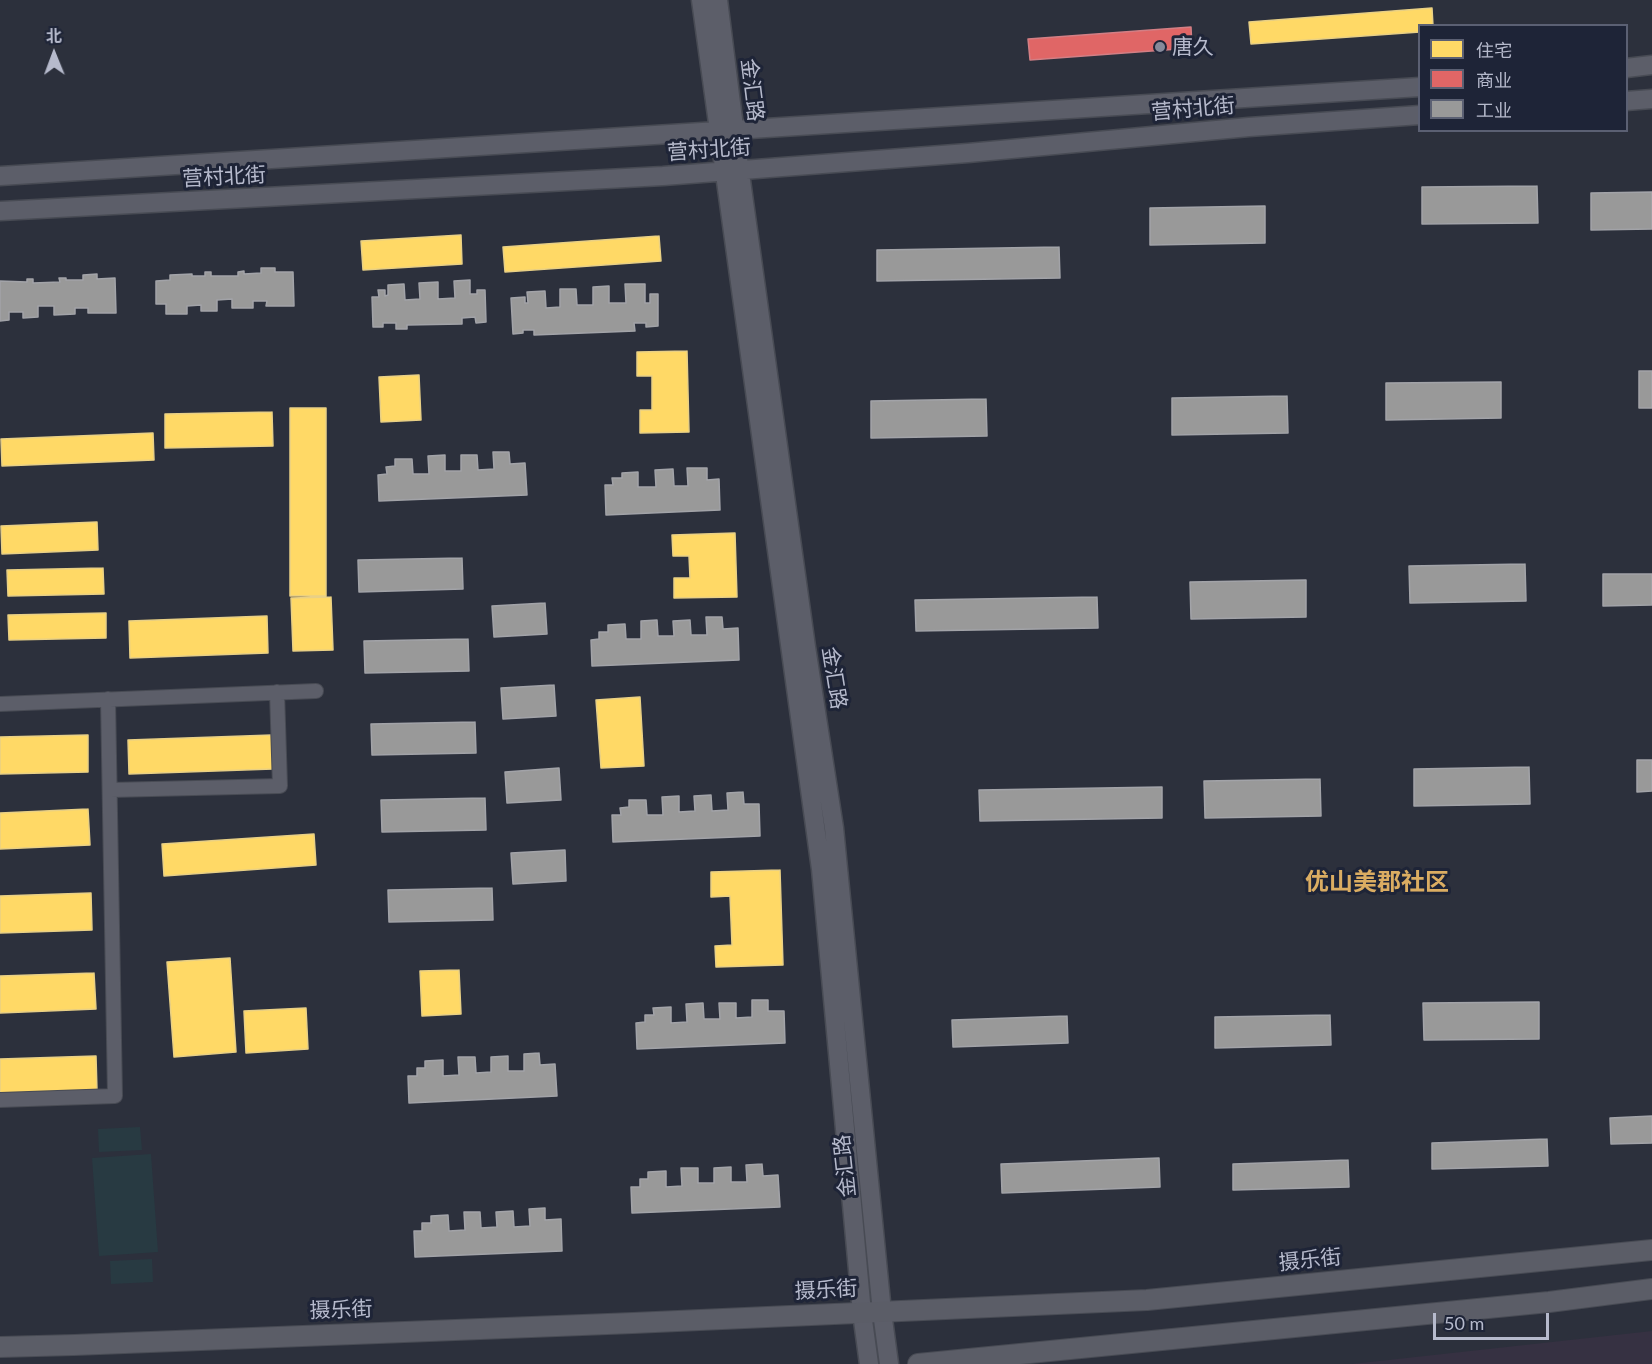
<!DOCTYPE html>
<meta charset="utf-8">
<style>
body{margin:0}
#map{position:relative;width:1652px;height:1364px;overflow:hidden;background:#2c303c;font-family:Lato,"Noto Sans SC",sans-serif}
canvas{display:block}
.legend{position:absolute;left:1418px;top:24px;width:210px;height:108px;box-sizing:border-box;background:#1e2437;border:2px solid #5b6073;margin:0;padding:8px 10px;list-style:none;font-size:18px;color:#b6bacc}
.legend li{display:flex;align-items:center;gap:12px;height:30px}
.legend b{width:30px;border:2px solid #5b6073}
.north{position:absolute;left:24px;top:24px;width:60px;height:60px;-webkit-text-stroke:4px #1e2437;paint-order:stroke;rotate:359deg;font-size:16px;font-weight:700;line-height:24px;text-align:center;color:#b6bacc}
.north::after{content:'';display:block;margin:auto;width:21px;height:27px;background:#b6bacc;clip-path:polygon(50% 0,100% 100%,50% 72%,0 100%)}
.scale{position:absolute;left:1433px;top:1313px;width:116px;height:27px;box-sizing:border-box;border:3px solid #b6bacc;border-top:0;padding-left:8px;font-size:18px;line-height:21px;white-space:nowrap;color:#b6bacc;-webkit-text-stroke:4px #1e2437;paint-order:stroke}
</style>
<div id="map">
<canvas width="1652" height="1364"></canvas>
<ul class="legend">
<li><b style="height:16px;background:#ffd966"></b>住宅</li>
<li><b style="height:16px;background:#e06666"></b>商业</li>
<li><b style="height:16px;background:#999"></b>工业</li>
</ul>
<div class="north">北</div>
<div class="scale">50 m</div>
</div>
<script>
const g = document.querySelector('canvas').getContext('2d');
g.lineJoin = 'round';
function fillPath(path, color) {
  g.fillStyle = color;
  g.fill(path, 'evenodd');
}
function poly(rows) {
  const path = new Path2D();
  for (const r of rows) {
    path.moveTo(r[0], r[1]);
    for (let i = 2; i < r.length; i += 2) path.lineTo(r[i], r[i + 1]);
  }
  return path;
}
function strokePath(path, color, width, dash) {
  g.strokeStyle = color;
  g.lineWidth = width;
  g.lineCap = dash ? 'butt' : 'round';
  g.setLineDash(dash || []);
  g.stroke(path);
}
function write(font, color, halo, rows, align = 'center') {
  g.font = font + ' Lato,"Noto Sans SC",sans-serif';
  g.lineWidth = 6;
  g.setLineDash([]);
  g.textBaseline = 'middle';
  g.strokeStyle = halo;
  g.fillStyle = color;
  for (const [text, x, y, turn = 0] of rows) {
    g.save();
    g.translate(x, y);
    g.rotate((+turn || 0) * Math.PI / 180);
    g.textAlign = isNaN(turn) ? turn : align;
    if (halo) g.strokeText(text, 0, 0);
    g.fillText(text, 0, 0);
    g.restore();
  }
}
const medical = poly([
 [1652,1331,1652,1364,1352,1364]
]);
const green = poly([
 [140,1127,142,1150,99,1152,98,1129],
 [151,1154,158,1252,99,1256,92,1158],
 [152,1259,153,1282,111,1284,110,1261]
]);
const homes = poly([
 [1432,8,1433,26,1420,26,1420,32,1251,44,1249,22,1432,8],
 [461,235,462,264,363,270,361,241,461,235],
 [659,236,661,261,505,272,503,247,659,236],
 [687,351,689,432,640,433,640,410,652,410,652,376,637,376,637,352,687,351],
 [419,375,421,420,381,422,379,377,419,375],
 [290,408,326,408,326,596,290,596,290,408],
 [272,412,273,446,165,448,165,414,272,412],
 [153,433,154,460,2,466,1,439,153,433],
 [97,522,98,550,2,554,1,526,97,522],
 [735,533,737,597,674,598,674,578,690,578,689,556,673,556,672,535,735,533],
 [103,568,104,594,8,596,7,570,103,568],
 [331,597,333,650,293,651,291,598,331,597],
 [106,613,106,638,9,640,8,615,106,613],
 [267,616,268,653,130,658,129,621,267,616],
 [640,697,644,766,601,768,596,700,640,697],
 [88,735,88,772,0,774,0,737,88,735],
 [272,735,273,769,129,774,128,740,272,735],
 [88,809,90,845,0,849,0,813,88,809],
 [314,834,316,865,164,876,162,844,314,834],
 [780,870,783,965,716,967,715,946,732,945,730,896,711,897,711,872,780,870],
 [91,893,92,930,0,933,0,896,91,893],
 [230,958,236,1052,174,1057,167,962,230,958],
 [459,970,461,1014,422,1016,420,971,459,970],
 [94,973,96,1009,0,1013,0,976,94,973],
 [306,1008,308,1049,246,1053,244,1011,306,1008],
 [96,1056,97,1091,0,1095,0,1059,96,1056]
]);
const shops = poly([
 [1191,27,1192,48,1030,60,1028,39,1191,27]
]);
const industry = poly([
 [1537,186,1538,223,1422,224,1422,187,1537,186],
 [1652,192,1652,229,1591,230,1591,193,1652,192],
 [1265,206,1265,243,1150,245,1150,208,1265,206],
 [1059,247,1060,278,877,281,877,250,1059,247],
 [261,268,275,268,275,272,293,272,294,306,266,306,267,301,253,301,253,308,232,308,232,299,217,300,217,311,201,311,201,305,187,306,187,314,166,314,166,304,156,304,156,281,170,280,170,275,192,274,192,276,205,276,205,272,211,272,211,276,238,276,238,272,244,271,244,274,261,273,261,268],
 [97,274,97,279,115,278,116,313,88,313,88,308,75,308,75,314,54,315,54,306,38,306,38,317,23,318,23,312,9,312,9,320,0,321,0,281,27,282,27,279,33,279,33,283,60,282,59,278,66,278,66,280,83,280,83,275,97,274],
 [470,280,470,294,477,294,477,290,485,290,486,322,476,323,475,317,462,318,462,324,407,325,407,329,396,329,396,323,383,323,383,327,373,327,372,297,379,297,378,290,385,290,385,296,388,295,388,285,404,284,405,300,420,299,419,283,438,282,438,299,455,298,454,281,470,280],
 [625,284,645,284,645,303,650,303,650,294,658,294,658,326,646,327,646,323,634,323,635,331,534,335,534,330,523,330,523,333,513,334,511,298,525,297,525,303,528,303,527,292,545,291,546,308,560,307,560,289,576,289,577,305,593,305,593,287,609,286,609,303,626,303,625,284],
 [1639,371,1652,371,1652,408,1639,408,1639,371],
 [1501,382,1501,418,1386,420,1386,383,1501,382],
 [1287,396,1288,433,1172,435,1172,398,1287,396],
 [986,399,987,436,871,438,871,401,986,399],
 [493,452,509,452,510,464,525,463,527,495,379,501,378,475,387,474,386,467,395,466,395,459,412,459,413,474,429,474,428,456,445,455,445,471,461,471,461,455,477,455,478,470,494,469,493,452],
 [687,468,707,468,707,480,719,479,720,510,606,515,605,485,613,485,612,478,622,478,622,473,638,472,638,487,656,487,655,470,673,469,674,486,688,486,687,468],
 [462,558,463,589,359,592,358,560,462,558],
 [1525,564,1526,601,1410,603,1409,566,1525,564],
 [1603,574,1652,574,1652,605,1603,606,1603,574],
 [1306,580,1306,617,1191,619,1190,582,1306,580],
 [1097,597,1098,628,916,631,915,600,1097,597],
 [545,603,547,634,494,637,492,606,545,603],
 [706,617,722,617,723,629,738,628,739,660,592,666,591,640,599,639,599,632,608,632,608,625,625,624,626,639,641,639,641,621,657,620,658,636,674,636,673,621,690,620,691,635,707,635,706,617],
 [468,639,469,671,365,673,364,641,468,639],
 [554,685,556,716,503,719,501,688,554,685],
 [475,722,476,753,372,755,371,724,475,722],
 [1637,760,1652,760,1652,791,1637,792,1637,760],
 [1529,767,1530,804,1414,806,1414,769,1529,767],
 [559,768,561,800,507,803,505,772,559,768],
 [1320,779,1321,816,1205,818,1204,781,1320,779],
 [1162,787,1162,818,980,821,979,790,1162,787],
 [743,792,744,804,759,804,760,836,613,842,612,815,621,815,620,808,629,807,629,800,646,800,647,815,663,815,662,797,679,796,679,812,695,811,694,796,711,795,712,811,728,810,727,793,743,792],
 [485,798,486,830,382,832,381,800,485,798],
 [565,850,566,881,513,884,511,853,565,850],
 [492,888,493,920,389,922,388,890,492,888],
 [752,1000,768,1000,768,1011,784,1011,785,1043,637,1049,636,1023,645,1022,645,1015,654,1015,653,1008,671,1007,671,1023,687,1022,686,1004,703,1003,704,1019,720,1019,719,1003,736,1003,736,1018,752,1017,752,1000],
 [1539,1002,1539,1039,1424,1040,1423,1003,1539,1002],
 [1330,1015,1331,1045,1215,1048,1215,1017,1330,1015],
 [1067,1016,1068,1043,953,1047,952,1020,1067,1016],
 [539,1053,540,1065,555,1064,557,1096,409,1103,408,1076,417,1076,417,1068,425,1068,425,1061,443,1060,443,1076,459,1075,458,1057,475,1057,476,1073,491,1072,491,1057,508,1056,508,1071,524,1071,524,1054,539,1053],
 [1652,1116,1652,1143,1611,1144,1610,1118,1652,1116],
 [1547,1139,1548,1166,1432,1169,1432,1143,1547,1139],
 [1159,1158,1160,1187,1002,1193,1001,1164,1159,1158],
 [1348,1160,1349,1187,1233,1190,1233,1164,1348,1160],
 [762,1164,763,1176,778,1175,780,1207,632,1213,631,1187,640,1187,640,1179,648,1179,648,1172,666,1171,666,1187,682,1186,681,1168,698,1168,698,1183,714,1183,714,1168,731,1167,731,1182,747,1182,746,1165,762,1164],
 [545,1208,545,1220,561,1219,562,1251,415,1257,414,1231,422,1231,422,1223,431,1223,431,1216,448,1215,449,1231,465,1230,464,1212,480,1212,481,1228,497,1227,496,1212,513,1211,514,1227,530,1226,529,1209,545,1208]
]);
const minor = poly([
 [0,704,316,691],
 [110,790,280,786,277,692],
 [0,1100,115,1096,108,699]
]);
const tertiary = poly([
 [701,0,821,869,862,1313,869,1364],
 [718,0,738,159,806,647,834,828,882,1312,889,1364],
 [1626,68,1652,65],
 [1626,101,1652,99],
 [0,176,1420,87],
 [0,211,663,176,968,153,1249,127,1420,115]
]);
const secondary = poly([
 [0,1347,74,1345,633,1323,1147,1300,1652,1250],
 [918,1364,1549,1302,1652,1289]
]);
const markers = [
 [1160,47,6,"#868a9a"]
];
const poiNames = [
 ["唐久",1172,47]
];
const streetNames = [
 ["金汇路",752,90,83],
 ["营村北街",1193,109,-5],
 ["营村北街",709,150,-4],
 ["营村北街",224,177,-3],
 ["金汇路",834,678,81],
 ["金汇路",845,1166,-96],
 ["摄乐街",1310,1260,-6],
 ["摄乐街",826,1290,-3],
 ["摄乐街",341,1310,-2]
];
const quarterNames = [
 ["优山美郡社区",1377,882]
];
fillPath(medical, '#363142');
fillPath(green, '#283a42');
fillPath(homes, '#ffd966');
strokePath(homes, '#e9d085', 1.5);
fillPath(shops, '#e06666');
strokePath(shops, '#d37f85', 1.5);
fillPath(industry, '#999');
strokePath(industry, '#a2a3a8', 1.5);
strokePath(minor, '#484b54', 16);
strokePath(tertiary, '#484b54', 21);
strokePath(secondary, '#484b54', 22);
strokePath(minor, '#5c5e69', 14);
strokePath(tertiary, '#5c5e69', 18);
strokePath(secondary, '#5b5d67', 20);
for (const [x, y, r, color] of markers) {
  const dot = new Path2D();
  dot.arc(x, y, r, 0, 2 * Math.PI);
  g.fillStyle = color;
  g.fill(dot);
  strokePath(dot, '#1e2437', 2);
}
write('21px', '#b6bacc', '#1e2437', poiNames, 'left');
write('21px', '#b6bacc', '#1e2437', streetNames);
write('bold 24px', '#dbad62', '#1e2437', quarterNames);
</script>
